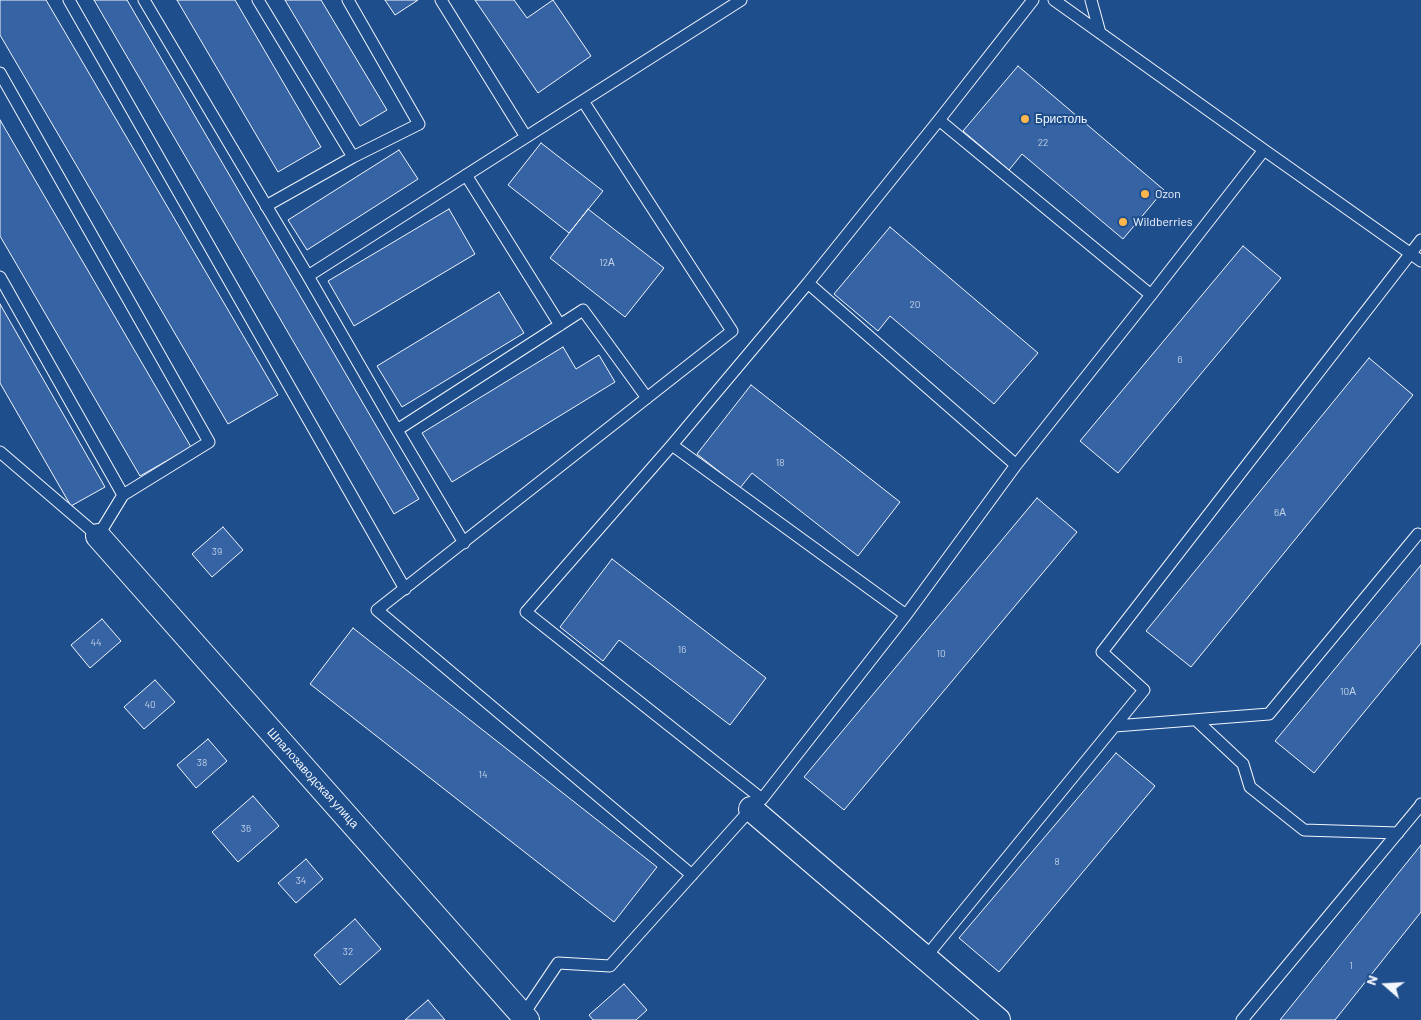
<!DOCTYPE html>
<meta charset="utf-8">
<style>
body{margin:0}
#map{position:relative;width:1421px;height:1020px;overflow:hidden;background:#1f4e8c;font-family:Barlow,sans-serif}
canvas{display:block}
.north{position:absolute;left:1361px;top:960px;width:50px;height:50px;-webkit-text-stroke:4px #1f4e8c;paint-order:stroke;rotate:289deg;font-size:14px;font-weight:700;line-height:20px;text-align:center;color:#f2f6ff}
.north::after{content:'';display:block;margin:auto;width:18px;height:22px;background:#f2f6ff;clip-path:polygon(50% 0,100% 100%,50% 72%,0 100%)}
</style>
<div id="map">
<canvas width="1421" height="1020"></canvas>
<div class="north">N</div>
</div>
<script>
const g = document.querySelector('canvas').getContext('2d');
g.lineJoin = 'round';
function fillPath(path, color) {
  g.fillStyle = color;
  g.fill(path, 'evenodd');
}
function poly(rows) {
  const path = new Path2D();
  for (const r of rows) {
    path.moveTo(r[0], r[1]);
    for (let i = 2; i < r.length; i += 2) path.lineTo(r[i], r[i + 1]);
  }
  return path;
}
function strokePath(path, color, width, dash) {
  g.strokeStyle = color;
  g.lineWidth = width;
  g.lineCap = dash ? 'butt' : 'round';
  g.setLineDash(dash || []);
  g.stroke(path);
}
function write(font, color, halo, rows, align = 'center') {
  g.font = font + ' Barlow,sans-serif';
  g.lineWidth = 4;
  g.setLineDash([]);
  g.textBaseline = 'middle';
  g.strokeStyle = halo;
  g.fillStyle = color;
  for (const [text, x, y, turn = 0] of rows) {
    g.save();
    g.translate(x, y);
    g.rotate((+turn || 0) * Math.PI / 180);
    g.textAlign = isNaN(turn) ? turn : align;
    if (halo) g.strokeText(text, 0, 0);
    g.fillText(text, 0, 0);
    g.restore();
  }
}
const building = poly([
 [0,0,46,0,278,395,228,424,0,35,0,0],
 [94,0,127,0,419,499,394,514,94,0],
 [177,0,235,0,321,147,278,172,177,0],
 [285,0,321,0,387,110,360,126,285,0],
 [385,0,418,0,395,15,385,0],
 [475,0,514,0,527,18,553,0,591,56,538,93,475,0],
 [1018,66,1164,190,1123,239,1022,154,1009,170,963,131,1018,66],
 [0,120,191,447,140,476,0,236,0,120],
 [541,143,603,191,569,233,508,185,541,143],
 [399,150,418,179,307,250,288,220,399,150],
 [449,209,475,254,354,326,328,281,449,209],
 [588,209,664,268,625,317,550,258,588,209],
 [890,227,1038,353,994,404,890,316,878,331,834,294,890,227],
 [1243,246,1281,278,1118,473,1080,441,1243,246],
 [499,292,524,333,402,407,377,366,499,292],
 [0,304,105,487,71,506,0,383,0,304],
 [563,347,576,369,599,355,615,382,452,482,422,433,563,347],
 [1369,358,1413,395,1191,667,1146,631,1369,358],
 [751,385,900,502,858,556,752,473,740,488,697,454,751,385],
 [1037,498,1077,532,844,810,804,777,1037,498],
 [223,527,243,550,212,577,192,554,223,527],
 [612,559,766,678,730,725,619,640,603,661,560,627,612,559],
 [1421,565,1421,643,1314,773,1275,741,1421,565],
 [102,619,121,641,90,668,71,645,102,619],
 [353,628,657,867,614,922,310,684,353,628],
 [155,680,175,702,144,729,124,707,155,680],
 [208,739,227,761,196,788,177,765,208,739],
 [1116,753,1155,786,999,972,959,938,1116,753],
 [253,796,279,826,238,862,212,832,253,796],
 [1421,845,1421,912,1335,1020,1280,1020,1421,845],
 [306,859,323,879,296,903,278,883,306,859],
 [355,919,381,949,340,985,314,955,355,919],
 [624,984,647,1010,636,1020,593,1020,589,1015,624,984],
 [428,1000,445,1020,405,1020,428,1000]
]);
const service = poly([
 [69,0,405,589],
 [144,0,308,276,397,430],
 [258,0,353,157,266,206],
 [348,0,419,124,353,157],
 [441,0,526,137],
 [1054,0,1264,150],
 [1091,0,1100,33],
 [0,73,209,442,123,495],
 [583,101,732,331,377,610,692,875],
 [939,120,1151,295],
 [466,175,560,325],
 [308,276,741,0],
 [0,277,123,495,98,536,0,452],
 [808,283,939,120,1033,0],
 [672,445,906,615],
 [464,543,397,430,583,310,647,398],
 [1196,720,1243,764,1250,787,1304,830,1398,833],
 [1115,726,1269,714,1418,534],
 [762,799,526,612,672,445,808,283,1016,465],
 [925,958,1144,690,1102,652,1421,240],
 [523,1015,558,963,610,966,751,809,762,799,906,615,1016,465,1151,295,1264,150,1421,261],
 [1242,1020,1420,806,1421,804]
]);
const minor = poly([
 [98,536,527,1020],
 [751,809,998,1020]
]);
const markers = [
 [1025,119,5,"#ffb74d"],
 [1145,194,5,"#ffb74d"],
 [1123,222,5,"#ffb74d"]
];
const numberNames = [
 ["22",1043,143],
 ["12А",607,263],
 ["20",915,305],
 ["6",1180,360],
 ["18",780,463],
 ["6А",1280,513],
 ["39",217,552],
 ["44",96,643],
 ["16",682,650],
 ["10",941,654],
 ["10А",1348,692],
 ["40",150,705],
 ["38",202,763],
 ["14",483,775],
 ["36",246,829],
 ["8",1057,862],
 ["34",301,881],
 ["32",348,952],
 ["1",1351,966]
];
const poiNames = [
 ["Бристоль",1035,119],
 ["Ozon",1155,194],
 ["Wildberries",1133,222]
];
const streetNames = [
 ["Шпалозаводская улица",313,778,48]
];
fillPath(building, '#3563a3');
strokePath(building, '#f2f6ff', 1);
strokePath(service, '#f2f6ff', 13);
strokePath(minor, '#f2f6ff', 26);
strokePath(service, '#1f4e8c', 11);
strokePath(minor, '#1f4e8c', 24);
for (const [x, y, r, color] of markers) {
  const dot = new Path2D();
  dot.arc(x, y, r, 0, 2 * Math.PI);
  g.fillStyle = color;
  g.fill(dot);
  strokePath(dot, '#1f4e8c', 2);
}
write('10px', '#c3d1e8', null, numberNames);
write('12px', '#f2f6ff', '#1f4e8c', poiNames, 'left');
write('12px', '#f2f6ff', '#1f4e8c', streetNames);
</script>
